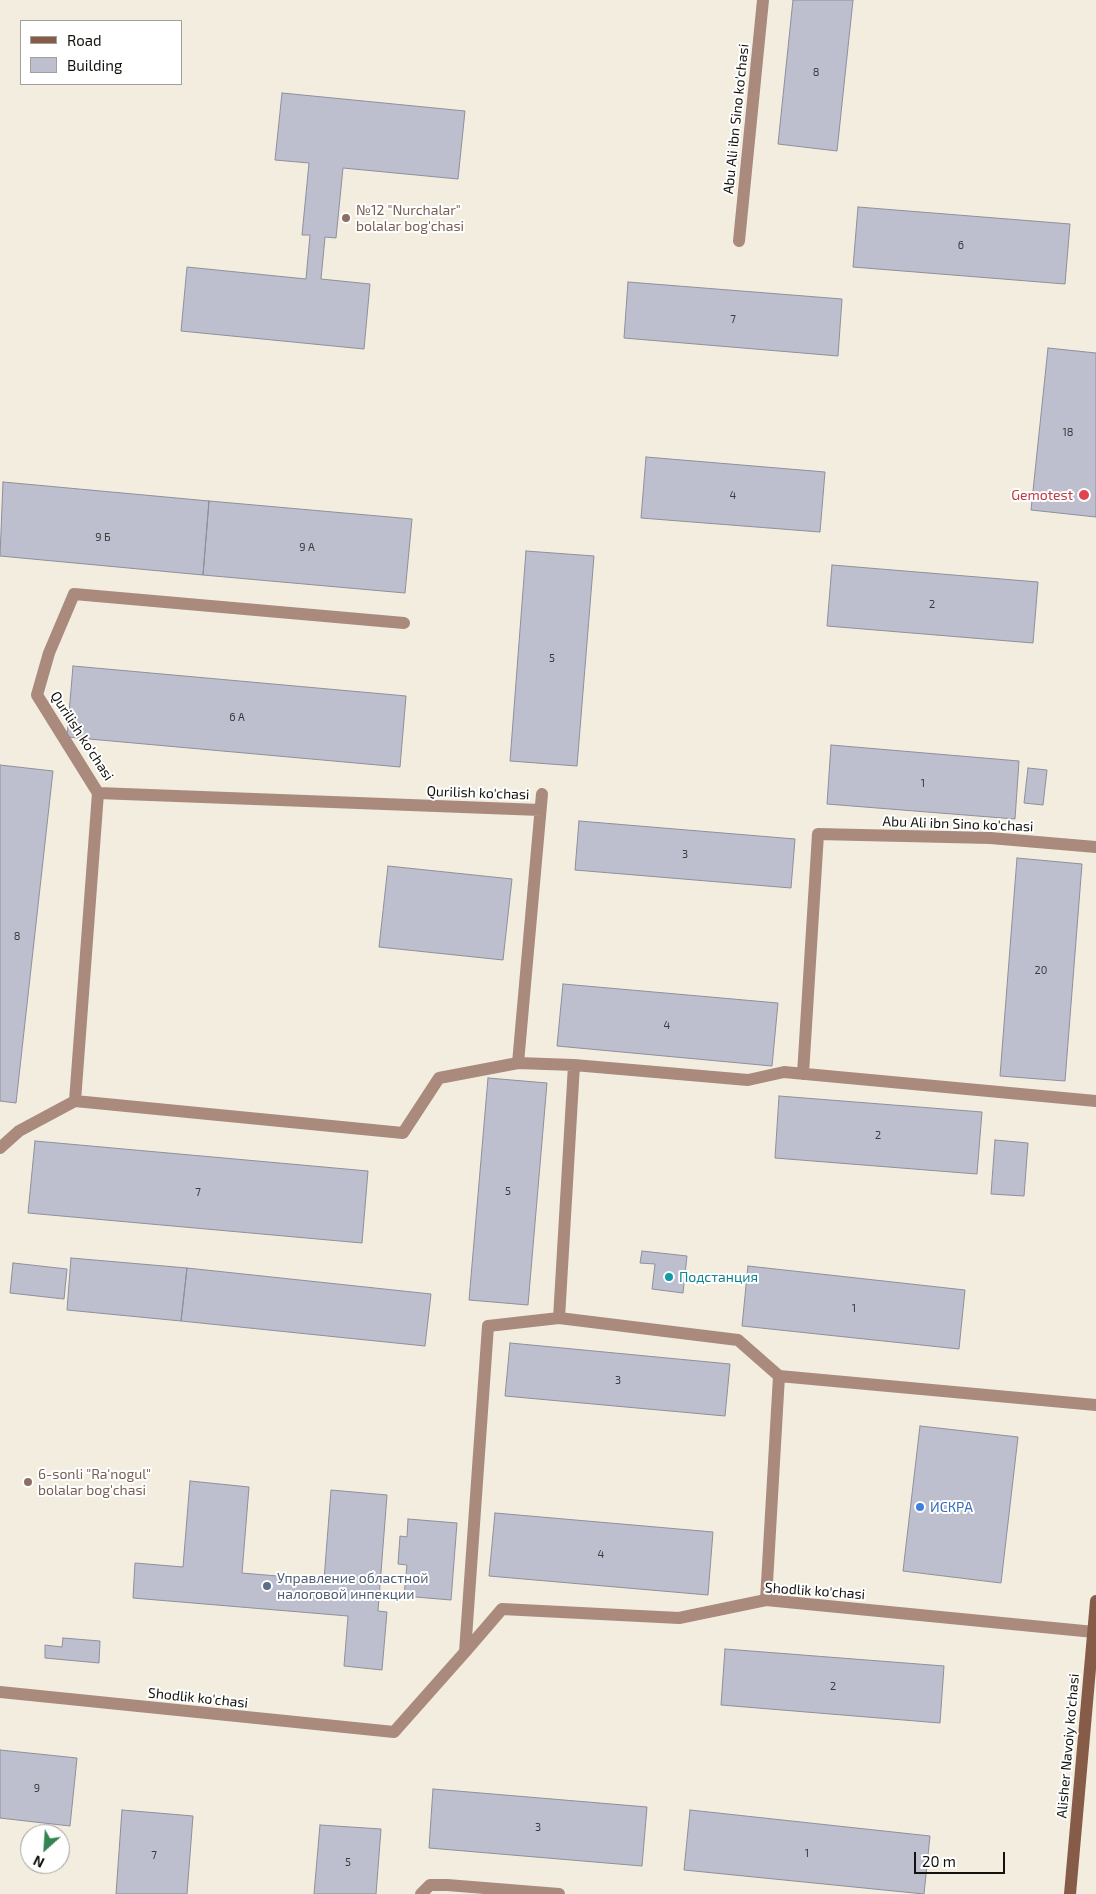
<!DOCTYPE html>
<meta charset="utf-8">
<style>
body{margin:0}
#map{position:relative;width:1096px;height:1894px;overflow:hidden;background:#f2edde;font-family:"Exo 2",sans-serif}
canvas{display:block}
.legend{position:absolute;left:20px;top:20px;width:162px;height:65px;box-sizing:border-box;background:#fff;border:1px solid #a0a09d;margin:0;padding:6px 9px;list-style:none;font-size:15px;color:#12110b}
.legend li{display:flex;align-items:center;gap:10px;height:25px}
.legend b{width:25px;border:1px solid #a0a09d}
.north{position:absolute;left:20px;top:1824px;width:50px;height:50px;box-sizing:border-box;background:#fff;border:1px solid #a0a09d;border-radius:50%;rotate:206deg;font-size:14px;font-weight:700;line-height:20px;text-align:center;color:#12110b}
.north::after{content:'';display:block;margin:auto;width:18px;height:22px;background:#348353;clip-path:polygon(50% 0,100% 100%,50% 72%,0 100%)}
.scale{position:absolute;left:914px;top:1852px;width:91px;height:22px;box-sizing:border-box;border:2px solid #12110b;border-top:0;padding-left:6px;font-size:15px;line-height:18px;white-space:nowrap;color:#12110b;-webkit-text-stroke:4px #fff;paint-order:stroke}
</style>
<div id="map">
<canvas width="1096" height="1894"></canvas>
<ul class="legend">
<li><b style="height:6px;background:#865b48"></b>Road</li>
<li><b style="height:14px;background:#bdbece"></b>Building</li>
</ul>
<div class="north">N</div>
<div class="scale">20 m</div>
</div>
<script>
const g = document.querySelector('canvas').getContext('2d');
g.lineJoin = 'round';
function fillPath(path, color) {
  g.fillStyle = color;
  g.fill(path, 'evenodd');
}
function poly(rows) {
  const path = new Path2D();
  for (const r of rows) {
    path.moveTo(r[0], r[1]);
    for (let i = 2; i < r.length; i += 2) path.lineTo(r[i], r[i + 1]);
  }
  return path;
}
function strokePath(path, color, width, dash) {
  g.strokeStyle = color;
  g.lineWidth = width;
  g.lineCap = dash ? 'butt' : 'round';
  g.setLineDash(dash || []);
  g.stroke(path);
}
function write(font, color, halo, rows, align = 'center') {
  g.font = font + ' "Exo 2",sans-serif';
  g.lineWidth = 4;
  g.setLineDash([]);
  g.textBaseline = 'middle';
  g.strokeStyle = halo;
  g.fillStyle = color;
  for (const [text, x, y, turn = 0] of rows) {
    g.save();
    g.translate(x, y);
    g.rotate((+turn || 0) * Math.PI / 180);
    g.textAlign = isNaN(turn) ? turn : align;
    if (halo) g.strokeText(text, 0, 0);
    g.fillText(text, 0, 0);
    g.restore();
  }
}
const building = poly([
 [793,0,853,0,837,151,778,144,793,0],
 [282,93,465,111,458,179,343,168,336,238,325,237,321,279,370,284,364,349,181,331,187,267,306,279,310,235,302,235,309,163,275,160,282,93],
 [858,207,1070,224,1065,284,853,267,858,207],
 [628,282,842,299,838,356,624,338,628,282],
 [1048,348,1096,353,1096,517,1031,510,1048,348],
 [646,457,825,472,820,532,641,518,646,457],
 [3,482,209,501,203,575,0,556,3,482],
 [209,501,412,519,405,593,203,575,209,501],
 [526,551,594,556,577,766,510,761,526,551],
 [832,565,1038,582,1033,643,827,626,832,565],
 [73,666,406,696,400,767,67,737,73,666],
 [831,745,1019,761,1015,819,827,804,831,745],
 [0,765,53,771,16,1103,0,1101,0,765],
 [1028,768,1047,770,1043,805,1024,803,1028,768],
 [579,821,795,839,791,888,575,870,579,821],
 [1017,858,1082,864,1065,1081,1000,1076,1017,858],
 [388,866,512,879,503,960,379,947,388,866],
 [563,984,778,1003,772,1066,557,1046,563,984],
 [488,1078,547,1083,528,1305,469,1300,488,1078],
 [779,1096,982,1112,977,1174,775,1158,779,1096],
 [995,1140,1028,1143,1024,1196,991,1194,995,1140],
 [35,1141,368,1171,362,1243,28,1213,35,1141],
 [642,1251,687,1256,683,1293,652,1289,655,1264,640,1263,642,1251],
 [71,1258,187,1268,181,1321,67,1310,71,1258],
 [13,1263,67,1269,64,1299,10,1293,13,1263],
 [748,1266,965,1290,959,1349,742,1326,748,1266],
 [187,1268,431,1294,425,1346,181,1321,187,1268],
 [510,1343,730,1364,725,1416,505,1396,510,1343],
 [920,1426,1018,1437,1001,1583,903,1571,920,1426],
 [190,1481,249,1487,242,1573,324,1580,331,1490,387,1495,378,1611,387,1612,382,1670,344,1666,348,1616,133,1598,135,1563,183,1567,190,1481],
 [495,1513,713,1532,708,1595,489,1576,495,1513],
 [408,1519,457,1523,451,1600,404,1596,407,1565,398,1564,400,1536,407,1537,408,1519],
 [63,1638,100,1641,99,1663,45,1658,45,1645,62,1647,63,1638],
 [725,1649,944,1666,940,1723,721,1705,725,1649],
 [0,1750,77,1758,70,1826,0,1818,0,1750],
 [433,1789,647,1807,642,1866,429,1848,433,1789],
 [122,1810,193,1816,187,1894,116,1894,122,1810],
 [690,1810,930,1836,924,1894,684,1870,690,1810],
 [320,1825,381,1829,376,1894,314,1894,320,1825]
]);
const minor = poly([
 [739,241,763,0],
 [98,793,37,695,49,653,74,594,404,623],
 [98,793,540,810],
 [518,1063,542,794],
 [803,1074,818,834,990,838,1096,847],
 [75,1101,403,1133,439,1078,518,1063,574,1065,748,1080,784,1072,1096,1101],
 [75,1101,98,793],
 [0,1148,19,1131,75,1101],
 [559,1318,574,1065],
 [766,1600,779,1376],
 [465,1652,502,1609,679,1618,766,1600,1094,1632],
 [0,1692,394,1732,465,1652,488,1326,559,1318,738,1340,779,1376,1096,1405],
 [421,1894,430,1885,447,1885,559,1894]
]);
const secondary = poly([
 [1070,1894,1096,1601]
]);
const markers = [
 [346,218,5,"#8d6e63"],
 [1084,495,6,"#e0444e"],
 [669,1277,5,"#0f9aa8"],
 [28,1482,5,"#8d6e63"],
 [920,1507,5,"#3f7fe0"],
 [267,1586,5,"#5c6f8a"]
];
const numberNames = [
 ["8",816,72],
 ["6",961,245],
 ["7",733,319],
 ["18",1068,432],
 ["4",733,495],
 ["9 Б",103,537],
 ["9 А",307,547],
 ["2",932,604],
 ["5",552,658],
 ["6 А",237,717],
 ["1",923,783],
 ["3",685,854],
 ["8",17,936],
 ["20",1041,970],
 ["4",667,1025],
 ["2",878,1135],
 ["5",508,1191],
 ["7",198,1192],
 ["1",854,1308],
 ["3",618,1380],
 ["4",601,1554],
 ["2",833,1686],
 ["9",37,1788],
 ["3",538,1827],
 ["1",807,1853],
 ["7",154,1855],
 ["5",348,1862]
];
const streetNames = [
 ["Abu Ali ibn Sino ko'chasi",736,119,-84],
 ["Qurilish ko'chasi",82,736,57],
 ["Qurilish ko'chasi",478,793,2],
 ["Abu Ali ibn Sino ko'chasi",958,824,2],
 ["Shodlik ko'chasi",815,1591,4],
 ["Shodlik ko'chasi",198,1698,6],
 ["Alisher Navoiy ko'chasi",1068,1746,-85]
];
const educationNames = [
 ["№12 \"Nurchalar\"",356,210],
 ["bolalar bog'chasi",356,226],
 ["6-sonli \"Ra'nogul\"",38,1474],
 ["bolalar bog'chasi",38,1490]
];
const healthNames = [
 ["Gemotest",1073,495]
];
const cultureNames = [
 ["Подстанция",679,1277]
];
const shopNames = [
 ["ИСКРА",930,1507]
];
const serviceNames = [
 ["Управление областной",277,1578],
 ["налоговой инпекции",277,1594]
];
fillPath(building, '#bdbece');
strokePath(building, '#8e8f9d', 1);
strokePath(minor, '#a98a7d', 12);
strokePath(secondary, '#865b48', 12);
for (const [x, y, r, color] of markers) {
  const dot = new Path2D();
  dot.arc(x, y, r, 0, 2 * Math.PI);
  g.fillStyle = color;
  g.fill(dot);
  strokePath(dot, '#fff', 2);
}
write('11px', '#3d3c3c', null, numberNames);
write('14px', '#12110b', '#fff', streetNames);
write('14px', '#785e54', '#fff', educationNames, 'left');
write('14px', '#be3a42', '#fff', healthNames, 'right');
write('14px', '#0d838f', '#fff', cultureNames, 'left');
write('14px', '#366cbe', '#fff', shopNames, 'left');
write('14px', '#4e5e75', '#fff', serviceNames, 'left');
</script>
